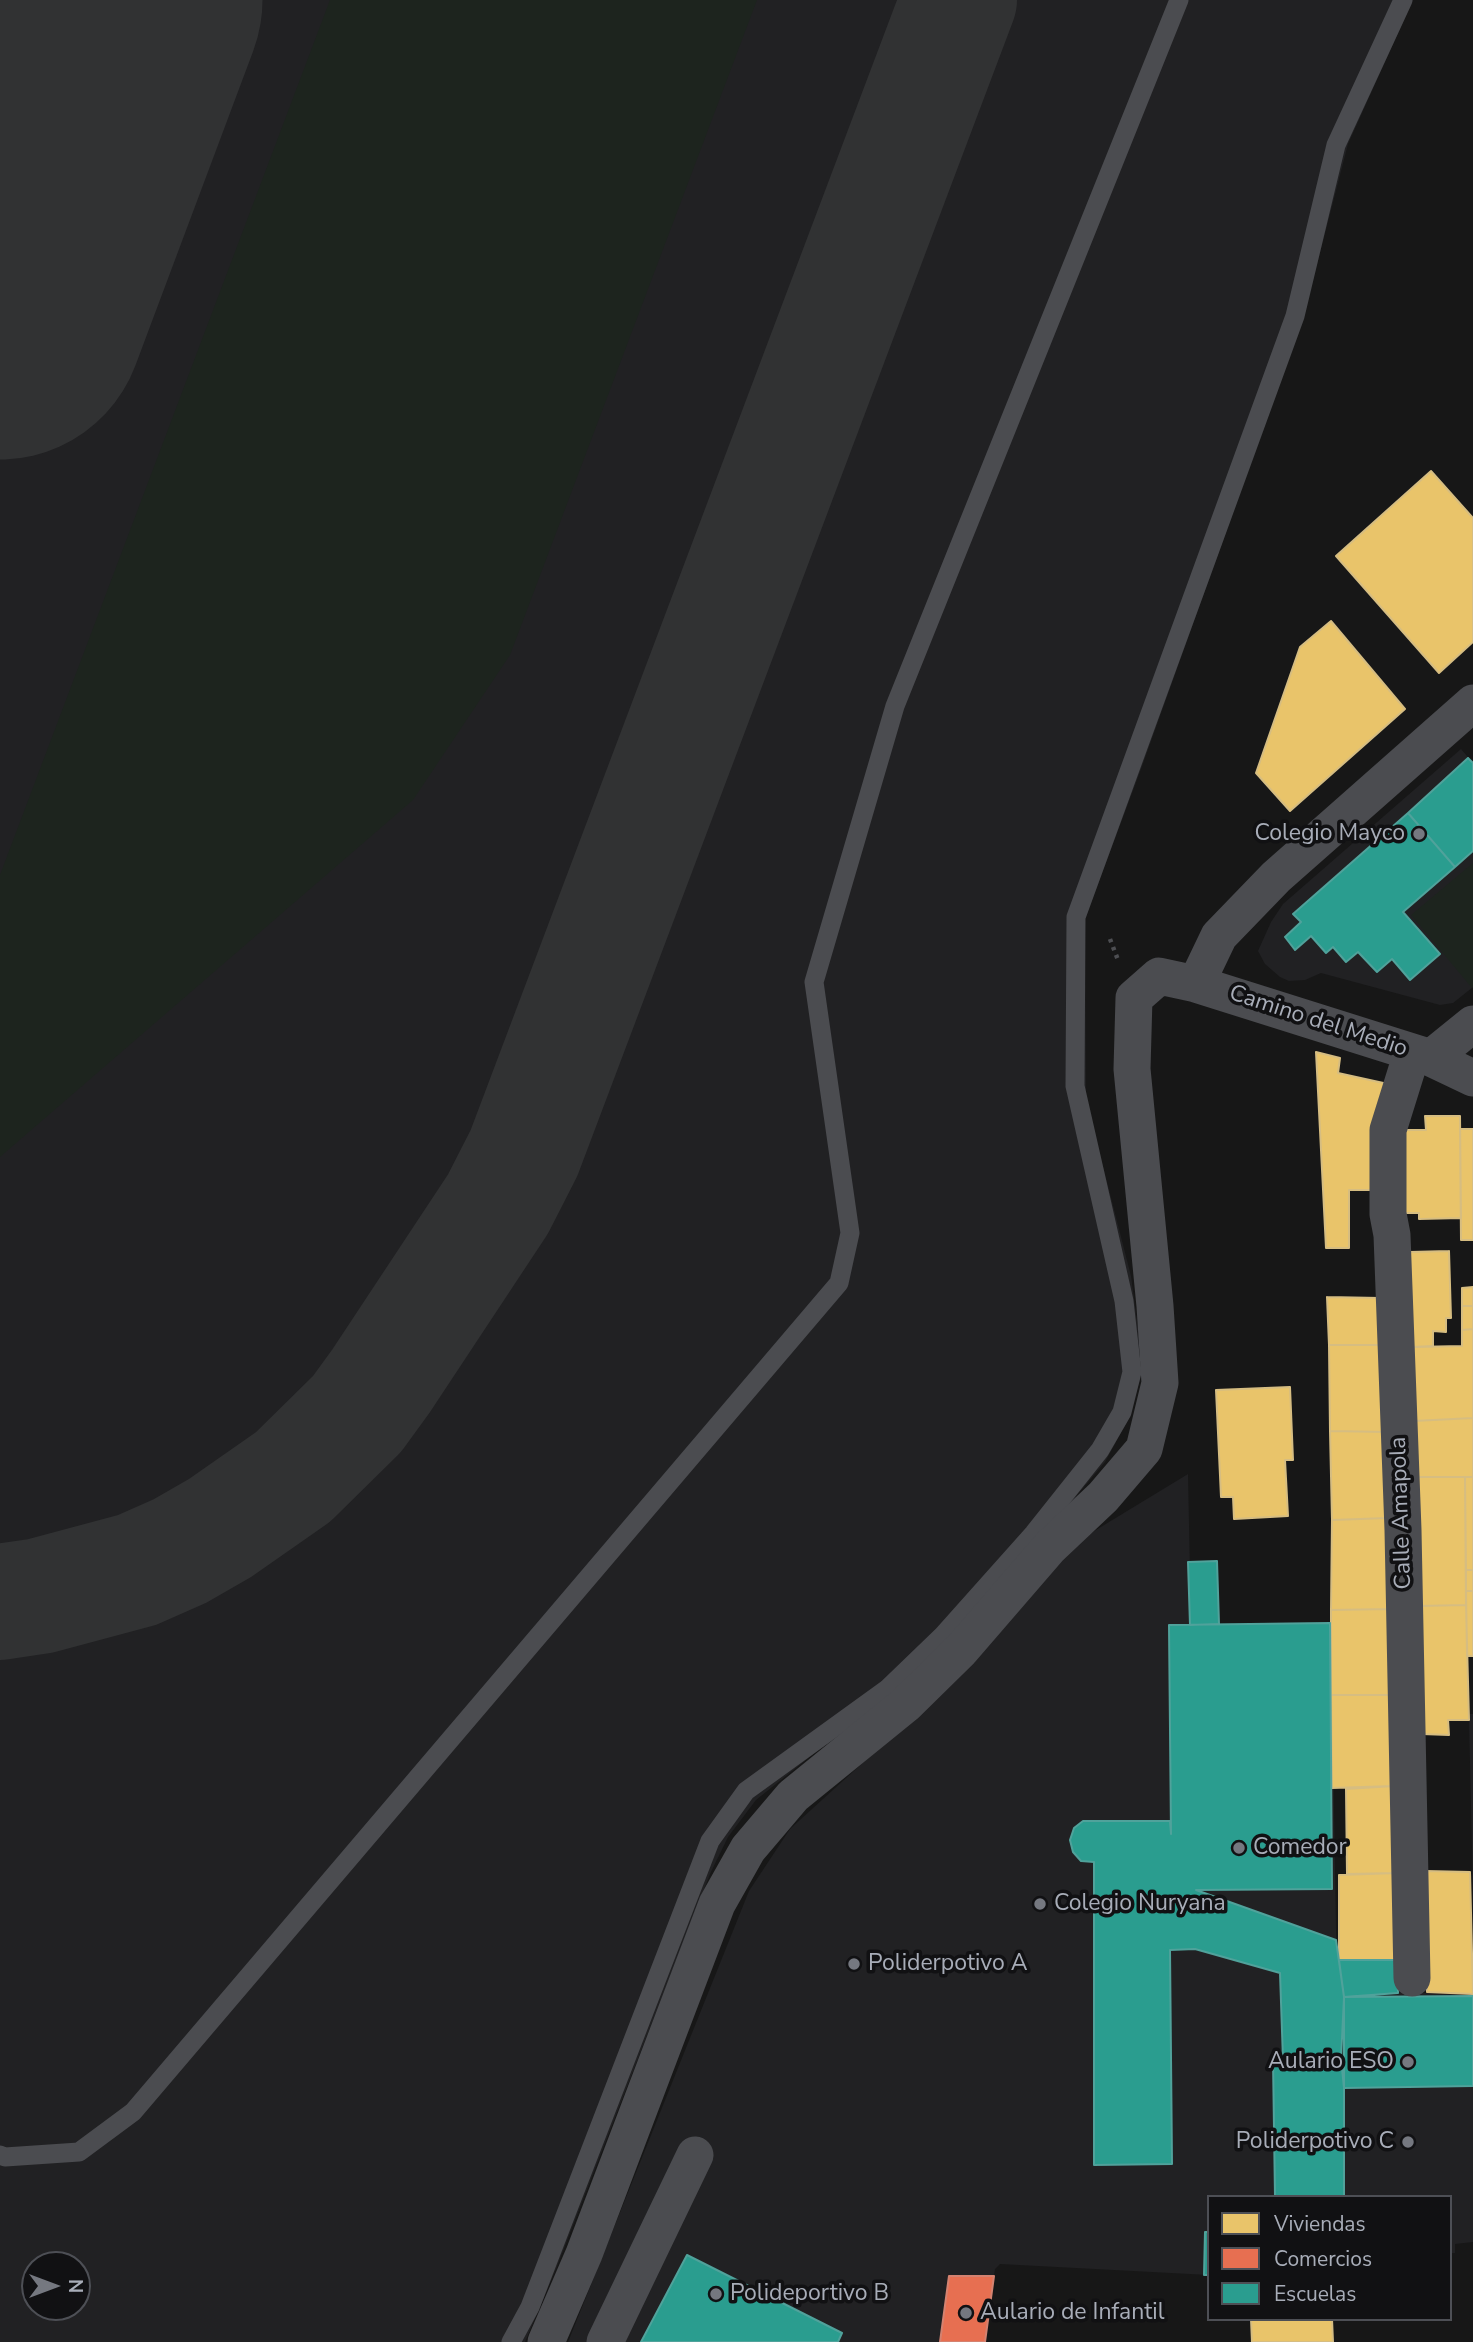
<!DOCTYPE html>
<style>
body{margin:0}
#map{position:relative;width:1473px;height:2342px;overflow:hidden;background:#171717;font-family:"Nunito Sans",sans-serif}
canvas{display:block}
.legend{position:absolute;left:1207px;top:2195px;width:245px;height:126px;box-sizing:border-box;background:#111113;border:2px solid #4d4f55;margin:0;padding:9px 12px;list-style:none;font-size:21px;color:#a8adb8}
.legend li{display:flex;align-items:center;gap:14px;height:35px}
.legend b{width:35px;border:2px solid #4d4f55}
.north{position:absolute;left:21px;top:2251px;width:70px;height:70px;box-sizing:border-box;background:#111113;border:2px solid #4d4f55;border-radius:50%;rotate:90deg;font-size:19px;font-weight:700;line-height:28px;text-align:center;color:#a8adb8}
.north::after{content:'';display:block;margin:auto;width:24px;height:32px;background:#757880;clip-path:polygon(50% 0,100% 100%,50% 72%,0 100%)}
</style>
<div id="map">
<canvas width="1473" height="2342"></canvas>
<ul class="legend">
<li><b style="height:19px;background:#e9c46a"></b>Viviendas</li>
<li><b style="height:19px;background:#e76f51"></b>Comercios</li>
<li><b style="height:19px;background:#2a9d8f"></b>Escuelas</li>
</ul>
<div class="north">N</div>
</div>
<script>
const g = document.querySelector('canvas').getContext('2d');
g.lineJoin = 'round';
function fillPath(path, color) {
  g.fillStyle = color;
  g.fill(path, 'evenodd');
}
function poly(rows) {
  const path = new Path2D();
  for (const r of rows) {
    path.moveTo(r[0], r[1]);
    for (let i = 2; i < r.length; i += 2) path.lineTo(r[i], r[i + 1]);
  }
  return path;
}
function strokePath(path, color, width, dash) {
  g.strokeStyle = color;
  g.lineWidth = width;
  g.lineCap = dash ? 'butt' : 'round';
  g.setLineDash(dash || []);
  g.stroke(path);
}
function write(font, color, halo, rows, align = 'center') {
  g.font = font + ' "Nunito Sans",sans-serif';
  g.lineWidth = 7;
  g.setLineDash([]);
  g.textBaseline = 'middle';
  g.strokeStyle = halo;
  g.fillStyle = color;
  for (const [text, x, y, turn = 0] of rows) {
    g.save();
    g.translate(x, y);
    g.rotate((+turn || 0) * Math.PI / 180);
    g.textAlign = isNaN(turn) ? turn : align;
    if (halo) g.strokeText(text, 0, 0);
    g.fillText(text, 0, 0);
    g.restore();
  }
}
const built = poly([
 [0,0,1413,0,1348,144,1304,315,1141,769,1085,919,1086,1100,1131,1276,1139,1336,1140,1380,1128,1420,1105,1462,953,1642,756,1800,728,1837,710,1874,556,2269,525,2342,0,2342],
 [35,2265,77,2265,77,2307,35,2307],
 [1461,749,1473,763,1473,987,1453,1003,1440,1005,1321,973,1305,980,1289,981,1280,977,1265,964,1258,951,1271,922,1283,904],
 [1188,1474,1191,1624,1331,1622,1337,1991,1473,1994,1473,2242,1455,2244,1455,2253,1450,2253,1450,2197,1209,2197,1209,2275,1000,2264,995,2269,984,2342,568,2342,749,1891,790,1829,899,1730,1063,1550],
 [1468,1714,1473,1714,1473,1891,1469,1721]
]);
const green = poly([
 [330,0,757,0,510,655,413,800,0,1157,0,875],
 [1473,863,1473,987,1472,988,1411,915]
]);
const homes = poly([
 [1431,471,1473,518,1473,642,1439,673,1336,556,1431,471],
 [1331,621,1405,709,1290,811,1256,773,1300,647,1331,621],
 [1316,1052,1340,1058,1338,1073,1388,1084,1376,1190,1349,1190,1349,1248,1326,1248,1316,1052],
 [1425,1116,1460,1116,1461,1218,1419,1219,1419,1213,1400,1213,1400,1130,1426,1130,1425,1116],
 [1460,1129,1473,1129,1473,1240,1461,1240,1460,1129],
 [1449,1251,1451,1318,1446,1318,1446,1332,1433,1331,1433,1346,1413,1347,1410,1252,1449,1251],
 [1473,1287,1473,1306,1462,1306,1462,1288,1473,1287],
 [1327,1297,1380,1298,1383,1345,1329,1345,1327,1297],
 [1462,1306,1473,1306,1473,1329,1462,1330,1462,1306],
 [1473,1329,1473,1418,1414,1421,1413,1347,1462,1346,1462,1330,1473,1329],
 [1329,1345,1383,1345,1387,1432,1330,1431,1329,1345],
 [1290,1387,1293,1460,1285,1460,1288,1516,1234,1519,1233,1497,1221,1497,1216,1390,1290,1387],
 [1473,1418,1473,1477,1416,1477,1414,1421,1473,1418],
 [1330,1431,1387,1432,1388,1518,1332,1520,1330,1431],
 [1416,1477,1465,1477,1466,1605,1418,1606,1416,1477],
 [1465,1477,1473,1477,1473,1570,1466,1570,1465,1477],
 [1388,1518,1390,1609,1331,1610,1332,1520,1388,1518],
 [1466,1570,1473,1570,1473,1591,1466,1591,1466,1570],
 [1466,1591,1473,1591,1473,1656,1467,1656,1466,1591],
 [1466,1605,1469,1720,1448,1720,1449,1735,1422,1734,1418,1606,1466,1605],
 [1390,1609,1392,1695,1331,1695,1331,1610,1390,1609],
 [1331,1695,1392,1695,1394,1786,1332,1788,1331,1695],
 [1394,1786,1397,1873,1347,1874,1346,1789,1394,1786],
 [1426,1871,1470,1872,1473,1994,1427,1992,1426,1871],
 [1397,1873,1397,1960,1339,1960,1339,1875,1397,1873],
 [1251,2319,1332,2319,1333,2342,1252,2342,1251,2319]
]);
const shops = poly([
 [949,2276,994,2276,985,2342,940,2342,949,2276]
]);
const schools = poly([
 [1468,758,1473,763,1473,851,1455,867,1408,813,1468,758],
 [1408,813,1455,867,1403,912,1440,954,1410,980,1392,959,1377,972,1358,952,1346,962,1333,947,1326,953,1311,936,1295,950,1285,937,1301,922,1293,914,1408,813],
 [1217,1561,1219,1624,1190,1625,1188,1562,1217,1561],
 [1330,1623,1332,1889,1196,1890,1336,1940,1344,1997,1341,2059,1344,2088,1344,2197,1275,2197,1273,2060,1283,2060,1280,1973,1195,1949,1170,1950,1172,2164,1094,2165,1094,1862,1081,1861,1073,1852,1070,1840,1074,1828,1083,1821,1170,1821,1171,1834,1169,1625,1330,1623],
 [1339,1960,1397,1960,1398,1993,1344,1997,1339,1960],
 [1473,1996,1473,2086,1344,2088,1344,1997,1473,1996],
 [1205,2232,1209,2232,1209,2275,1204,2275,1205,2232],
 [687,2255,842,2333,838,2342,641,2342,687,2255]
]);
const taxiway = poly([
 [0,1602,40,1596,137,1570,180,1551,220,1528,293,1477,357,1414,381,1381,498,1204,524,1153,959,0]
]);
const runway = poly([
 [0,315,118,0]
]);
const path = poly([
 [1110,939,1118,960]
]);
const lane = poly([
 [0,2155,5,2157,79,2152,133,2112,839,1283,850,1233,814,982,895,706,1179,0],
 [511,2342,530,2307,710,1841,746,1791,887,1689,943,1635,1034,1533,1100,1450,1122,1412,1132,1372,1124,1301,1075,1086,1076,917,1295,316,1336,145,1403,0]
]);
const street = poly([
 [1196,984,1219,936,1276,877,1473,703],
 [1412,1053,1388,1130,1388,1214,1392,1235,1403,1530,1412,1978],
 [1431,1058,1473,1024],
 [546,2342,584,2254,717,1904,748,1849,793,1796,905,1705,961,1650,1050,1547,1103,1497,1144,1449,1160,1383,1155,1306,1132,1069,1134,998,1159,976,1196,984,1431,1058,1473,1078],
 [605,2342,695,2155]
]);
const markers = [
 [1419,834,7,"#757880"],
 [1239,1848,7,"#757880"],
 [1040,1904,7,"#757880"],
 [854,1964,7,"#757880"],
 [1408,2062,7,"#757880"],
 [1408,2142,7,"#757880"],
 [716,2294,7,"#757880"],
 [966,2313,7,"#757880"]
];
const poiNames = [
 ["Colegio Mayco",1405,834,"right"],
 ["Comedor",1253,1848],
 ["Colegio Nuryana",1054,1904],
 ["Poliderpotivo A",868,1964],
 ["Aulario ESO",1394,2062,"right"],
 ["Poliderpotivo C",1394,2142,"right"],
 ["Polideportivo B",730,2294],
 ["Aulario de Infantil",980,2313]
];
const streetNames = [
 ["Camino del Medio",1318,1022,18],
 ["Calle Amapola",1402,1513,-92]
];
fillPath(built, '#212123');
fillPath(green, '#1d241e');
fillPath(homes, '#e9c46a');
strokePath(homes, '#d6bd81', 2);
fillPath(shops, '#e76f51');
strokePath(shops, '#d48270', 2);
fillPath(schools, '#2a9d8f');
strokePath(schools, '#50a29b', 2);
strokePath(taxiway, '#313233', 116);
strokePath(runway, '#313233', 289);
strokePath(path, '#4d4e52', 4.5, [3.5, 5]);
strokePath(lane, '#4b4c50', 19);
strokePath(street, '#4b4c50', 37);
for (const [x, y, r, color] of markers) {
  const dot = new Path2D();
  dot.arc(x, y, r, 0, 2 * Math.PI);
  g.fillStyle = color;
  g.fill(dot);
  strokePath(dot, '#111113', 2.5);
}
write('23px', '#a8adb8', '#111113', poiNames, 'left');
write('23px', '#a8adb8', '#111113', streetNames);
</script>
